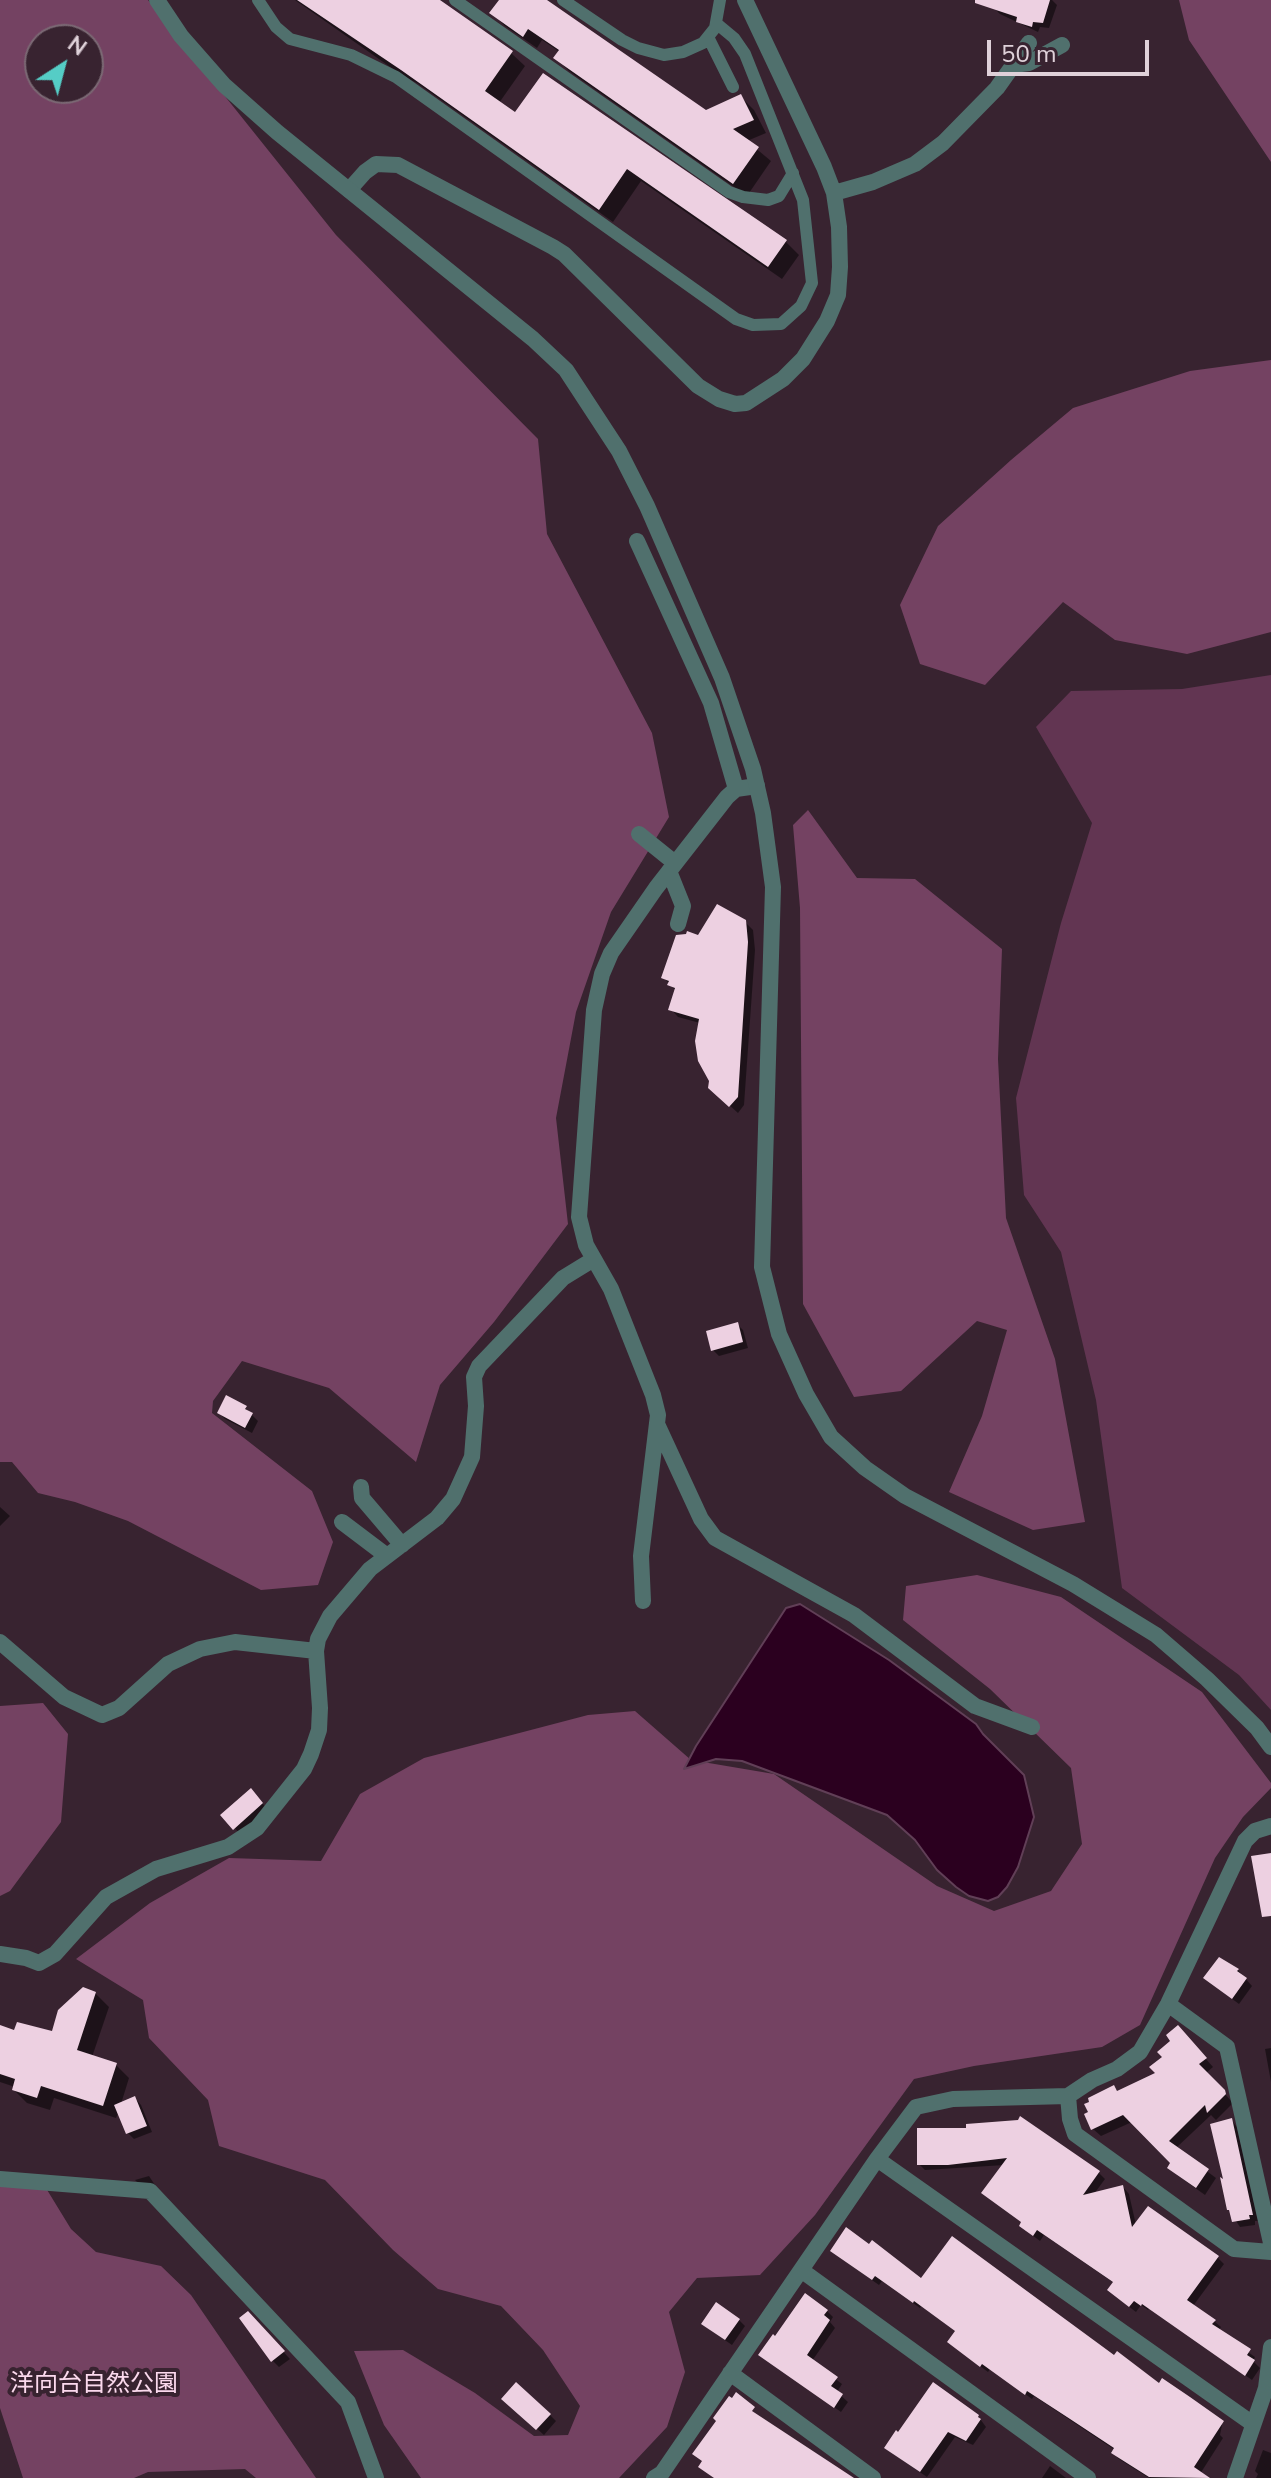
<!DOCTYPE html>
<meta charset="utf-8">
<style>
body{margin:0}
#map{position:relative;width:1271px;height:2478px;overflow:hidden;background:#382330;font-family:"Nunito Sans",sans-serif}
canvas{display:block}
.north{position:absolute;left:24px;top:24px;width:80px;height:80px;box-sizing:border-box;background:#382330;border:2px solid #7b6974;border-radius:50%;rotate:36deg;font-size:22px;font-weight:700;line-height:32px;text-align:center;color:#dfd1d9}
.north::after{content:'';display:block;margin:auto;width:28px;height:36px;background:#55cdc6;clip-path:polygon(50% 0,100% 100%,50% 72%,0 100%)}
.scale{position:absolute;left:987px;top:40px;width:162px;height:36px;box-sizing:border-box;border:4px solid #dfd1d9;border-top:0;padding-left:10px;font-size:24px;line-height:28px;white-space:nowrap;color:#dfd1d9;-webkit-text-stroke:6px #382330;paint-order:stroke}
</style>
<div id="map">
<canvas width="1271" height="2478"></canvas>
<div class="north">N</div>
<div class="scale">50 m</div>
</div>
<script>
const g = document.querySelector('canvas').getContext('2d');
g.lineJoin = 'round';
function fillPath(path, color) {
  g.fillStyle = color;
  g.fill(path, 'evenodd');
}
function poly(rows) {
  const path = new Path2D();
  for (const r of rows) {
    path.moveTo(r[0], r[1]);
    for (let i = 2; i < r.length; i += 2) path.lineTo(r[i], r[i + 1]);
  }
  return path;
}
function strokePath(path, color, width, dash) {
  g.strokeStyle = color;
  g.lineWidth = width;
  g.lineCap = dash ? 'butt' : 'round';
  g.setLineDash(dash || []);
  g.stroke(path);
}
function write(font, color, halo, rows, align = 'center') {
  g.font = font + ' "Nunito Sans","Noto Sans JP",sans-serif';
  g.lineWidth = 8;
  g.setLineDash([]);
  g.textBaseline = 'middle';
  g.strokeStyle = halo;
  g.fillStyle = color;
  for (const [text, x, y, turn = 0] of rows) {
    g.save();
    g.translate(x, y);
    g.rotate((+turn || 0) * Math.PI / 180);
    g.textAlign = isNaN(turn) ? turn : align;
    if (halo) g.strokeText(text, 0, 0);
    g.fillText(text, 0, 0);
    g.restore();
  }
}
const green = poly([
 [1271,675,1271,1710,1239,1675,1122,1588,1096,1400,1061,1252,1024,1195,1016,1098,1061,923,1092,823,1036,727,1071,691,1182,689]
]);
const forest = poly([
 [0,0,148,0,336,235,538,439,547,534,652,733,669,817,611,912,576,1012,556,1118,568,1224,494,1322,440,1385,416,1462,329,1388,242,1361,213,1401,212,1413,312,1491,333,1542,318,1585,261,1590,128,1521,75,1502,38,1493,12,1462,0,1462],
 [40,40,88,40,88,88,40,88],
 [1179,0,1271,0,1271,162,1189,40],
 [1271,360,1271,632,1187,654,1115,640,1063,602,985,685,920,664,900,605,938,526,1011,460,1073,408,1190,371],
 [808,810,857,878,915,879,1002,949,998,1059,1006,1218,1055,1359,1085,1522,1033,1530,949,1492,982,1416,1007,1330,977,1321,901,1391,854,1397,803,1304,800,908,793,825],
 [977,1575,1061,1597,1202,1692,1271,1783,1271,1788,1243,1817,1215,1858,1140,2025,1102,2047,974,2066,914,2079,815,2215,760,2275,697,2278,669,2312,685,2372,667,2427,619,2478,421,2478,384,2425,354,2351,403,2350,475,2393,534,2436,568,2435,580,2406,543,2350,501,2306,438,2289,393,2250,325,2180,219,2146,208,2100,149,2038,143,2000,76,1959,150,1903,229,1858,321,1861,360,1794,424,1758,588,1715,635,1711,691,1760,774,1774,937,1886,994,1911,1051,1891,1082,1844,1071,1768,990,1689,903,1620,906,1586],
 [43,1703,68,1734,61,1822,10,1891,0,1896,0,1706],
 [0,2176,41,2180,71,2229,96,2252,161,2266,191,2295,316,2478,256,2478,245,2469,148,2472,134,2478,23,2478,0,2408]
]);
const water = poly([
 [800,1604,889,1660,976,1724,983,1734,1024,1775,1034,1817,1018,1867,1007,1887,998,1897,988,1901,969,1896,956,1887,937,1870,915,1840,887,1815,742,1761,716,1759,684,1769,696,1746,786,1608,800,1604]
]);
const shadow = poly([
 [295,0,436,0,511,53,525,66,499,103,516,115,786,242,799,255,782,279,641,181,613,222,417,83,403,76],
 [501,0,544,0,706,112,741,97,754,110,766,133,747,141,771,161,747,196,569,71,556,58,560,52,542,40,537,48,505,26,492,13],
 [996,0,1052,0,1057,5,1049,28,1040,27,1038,32,1000,14,994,8],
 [745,922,753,930,755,950,744,1105,738,1113,718,1095,711,1081,700,1023,678,1017,671,1009,676,991,663,977,699,938],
 [737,1324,743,1330,748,1348,719,1356,713,1350],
 [245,1408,258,1421,252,1433,225,1419,219,1413],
 [0,1507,10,1516,0,1526],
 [257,1797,268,1810,241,1835,223,1815],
 [1238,1970,1252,1986,1239,2004,1212,1984],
 [95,1993,109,2007,92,2057,116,2065,129,2078,121,2104,135,2098,141,2105,152,2132,134,2139,128,2133,119,2111,116,2118,54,2098,50,2110,27,2103,14,2090,15,2087,0,2082,0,2028,16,2033,53,2033],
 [1185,2035,1213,2067,1206,2073,1233,2103,1216,2120,1211,2115,1176,2148,1216,2178,1205,2195,1177,2175,1172,2163,1132,2122,1101,2136,1093,2129,1114,2088,1118,2092,1158,2074],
 [1271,2048,1271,2082,1265,2049],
 [1231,2120,1237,2127,1258,2221,1255,2221,1255,2225,1240,2227,1228,2209],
 [919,2130,1099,2173,1105,2179,1094,2194,1123,2187,1129,2194,1136,2225,1218,2258,1224,2264,1193,2306,1214,2321,1221,2327,1218,2331,1255,2357,1253,2361,1260,2368,1252,2380,1150,2308,1148,2310,1141,2305,1136,2312,1115,2296,1114,2283,1044,2235,1040,2241,1028,2232,1005,2165,925,2170,919,2164],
 [149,2176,155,2185,139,2184,135,2180],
 [839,2257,922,2281,1114,2358,1216,2418,1222,2425,1220,2435,1223,2438,1200,2474,1206,2478,1149,2478,1119,2459,1113,2453,1115,2450,1034,2396,1032,2399,990,2369,988,2372,956,2348,957,2332,921,2306,920,2308,882,2281,879,2285],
 [827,2311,833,2317,830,2322,835,2328,812,2361,842,2384,837,2392,848,2402,841,2412,760,2355],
 [248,2314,290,2359,279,2367,273,2361],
 [739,2320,745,2326,732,2345,710,2330],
 [510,2405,550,2415,556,2421,544,2435],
 [978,2416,986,2427,973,2445,955,2437,927,2477,893,2454],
 [1263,2450,1271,2453,1271,2478,1256,2478,1258,2474,1255,2471],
 [1050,2466,1066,2478,1042,2478]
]);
const building = poly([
 [297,0,440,0,513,51,485,91,515,112,543,73,787,240,768,267,627,169,599,210,401,70],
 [499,0,547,0,706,110,741,94,754,120,733,129,759,147,733,184,553,58,559,50,528,29,523,37,489,13],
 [975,0,1050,0,1043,23,1033,22,1032,27,1016,22,1017,17,975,3],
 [717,904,746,920,748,942,738,1097,729,1107,708,1088,709,1081,698,1061,695,1041,699,1019,668,1010,675,988,667,985,669,981,661,978,676,935,686,934,687,931,698,935],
 [738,1322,743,1342,711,1351,706,1331],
 [226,1395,247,1406,245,1409,253,1413,245,1428,217,1413],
 [251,1788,263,1803,233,1830,220,1815],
 [1271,1853,1271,1916,1262,1917,1251,1856],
 [1219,1957,1239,1969,1237,1971,1247,1978,1232,1999,1203,1978],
 [83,1987,96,1992,77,2050,117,2063,103,2106,41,2086,37,2098,12,2090,15,2079,0,2074,0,2025,14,2030,17,2022,52,2031,58,2010],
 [1178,2025,1207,2058,1199,2064,1225,2090,1226,2094,1207,2113,1205,2105,1169,2141,1209,2169,1196,2188,1167,2168,1170,2163,1123,2115,1091,2130,1084,2114,1088,2112,1084,2104,1089,2102,1088,2098,1114,2085,1117,2091,1155,2073,1149,2067,1162,2057,1157,2052,1170,2041,1166,2035],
 [135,2096,147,2126,126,2134,114,2105],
 [1020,2116,1100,2171,1083,2195,1123,2185,1132,2227,1148,2206,1219,2256,1187,2300,1216,2320,1212,2324,1251,2349,1247,2355,1255,2360,1245,2376,1142,2304,1141,2306,1134,2301,1129,2307,1107,2290,1113,2282,1037,2230,1033,2236,1019,2226,1021,2222,981,2193,1007,2158,948,2165,917,2165,917,2128,966,2128,966,2124,1018,2120],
 [1232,2118,1253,2215,1249,2215,1250,2219,1232,2222,1229,2210,1227,2210,1220,2177,1223,2179,1210,2124],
 [846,2227,869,2244,872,2240,921,2278,952,2236,1114,2355,1117,2351,1159,2383,1162,2378,1190,2397,1224,2421,1194,2467,1210,2478,1149,2477,1111,2453,1114,2448,1067,2417,1027,2391,1025,2395,982,2364,980,2367,947,2342,955,2331,914,2301,913,2303,875,2276,872,2280,830,2251],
 [805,2293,828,2310,824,2315,830,2320,807,2355,838,2377,831,2386,843,2394,834,2408,758,2355,773,2334,775,2336],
 [716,2302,740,2319,725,2340,701,2324],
 [248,2311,285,2351,271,2362,239,2318],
 [516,2382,551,2414,536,2430,501,2399],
 [933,2382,979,2415,978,2417,981,2419,966,2441,948,2432,920,2472,884,2448,896,2430,898,2432],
 [736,2392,755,2407,752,2411,854,2478,714,2478,698,2467,702,2461,692,2454,716,2421,713,2418,729,2396,732,2398]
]);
const service = poly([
 [258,0,276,27,290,39,351,55,396,77,736,319,753,325,781,324,801,306,812,283,803,200,745,54,734,38,716,23],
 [455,0,729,192,743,197,768,200,779,196,793,173],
 [563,0,622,40,638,48,664,55,683,52,703,43,715,28,720,0],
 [708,37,733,87]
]);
const minor = poly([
 [1013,65,1029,63,1062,45],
 [349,190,365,172,376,164,398,165,553,247,564,254,698,386,719,399,735,404,746,403,783,379,803,359,827,321,838,295,840,267,839,227,834,193,824,167,745,0],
 [834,193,873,182,915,164,943,143,997,88,1029,43],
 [637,541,711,703,736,789],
 [639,834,675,863],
 [669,871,683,906,678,924],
 [658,1426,701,1519,715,1538,854,1615,975,1706,1032,1727],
 [361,1487,362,1498,402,1545],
 [342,1522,387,1556],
 [643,1601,641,1556,658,1415,653,1395,611,1289,586,1245,579,1217,594,1010,602,974,611,953,656,888,727,797,736,789,757,786],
 [0,1642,64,1697,102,1715,119,1708,168,1664,200,1649,235,1642,316,1651],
 [0,1954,26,1958,39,1963,55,1954,106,1897,156,1869,228,1847,257,1828,304,1769,311,1754,319,1730,320,1708,316,1651,318,1639,330,1616,370,1569,437,1518,453,1499,472,1457,476,1406,474,1377,479,1366,563,1278,594,1259],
 [1168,2004,1227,2047,1271,2243],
 [1068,2096,1070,2119,1075,2134,1234,2249,1271,2252],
 [877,2159,1253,2424],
 [0,2179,150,2191,348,2402,376,2478],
 [801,2270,1088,2478],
 [730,2373,873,2478],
 [654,2478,662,2473,877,2159,916,2107,953,2099,1068,2096,1092,2080,1117,2069,1140,2052,1168,2004,1245,1841,1255,1831,1271,1826],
 [1235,2478,1266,2388,1271,2347]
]);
const tertiary = poly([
 [157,0,181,36,224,85,277,132,533,339,566,370,619,451,647,506,722,678,753,769,763,813,773,887,762,1267,779,1334,806,1394,831,1437,865,1468,905,1496,1073,1584,1156,1635,1207,1679,1257,1728,1271,1747]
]);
const parkNames = [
 ["洋向台自然公園",94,2385]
];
fillPath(green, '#623552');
fillPath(forest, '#744262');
fillPath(water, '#2b001f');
strokePath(water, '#613f57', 2);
fillPath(shadow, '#0007');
fillPath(building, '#edd0e1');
strokePath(service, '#50706d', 12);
strokePath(minor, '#50706d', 16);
strokePath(tertiary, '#50706d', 16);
write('24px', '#fbd9ed', '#382330', parkNames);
</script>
